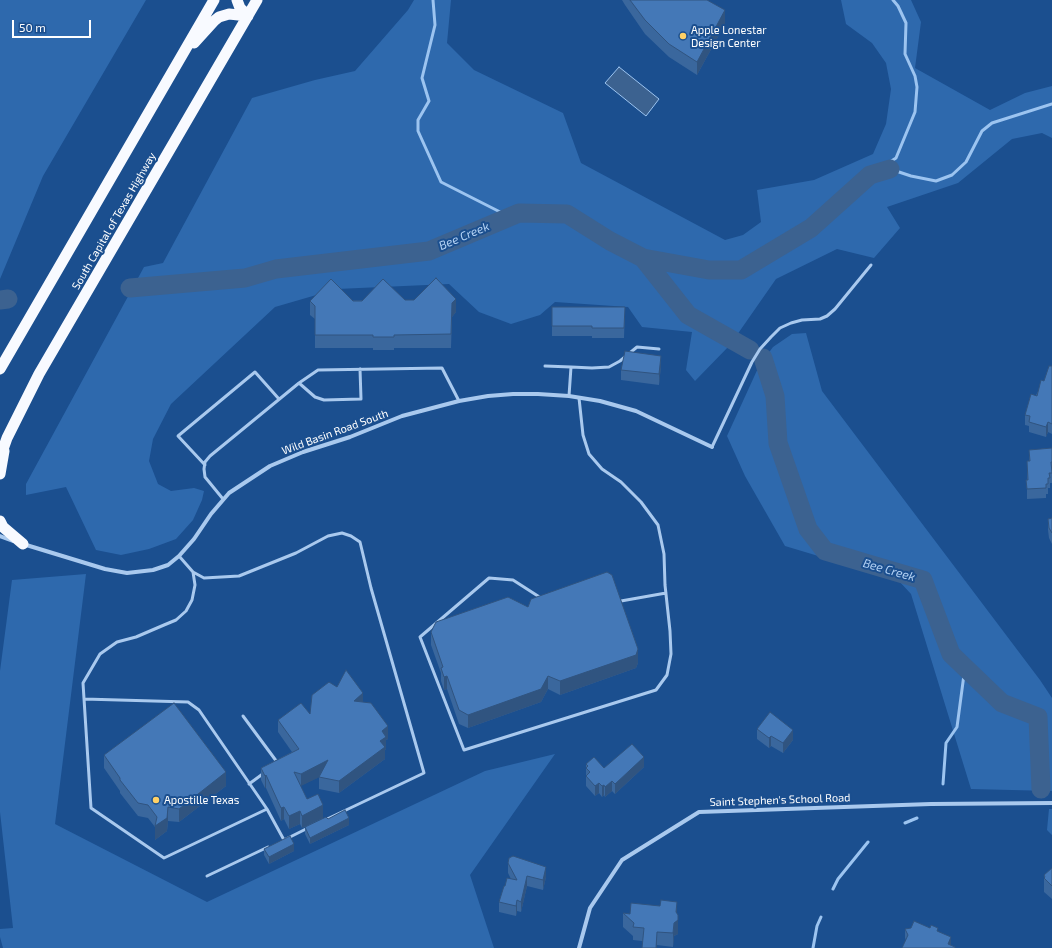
<!DOCTYPE html>
<style>
body{margin:0}
#map{position:relative;width:1052px;height:948px;overflow:hidden;background:#1b4f8f;font-family:"Exo 2",sans-serif}
canvas{display:block}
.scale{position:absolute;left:12px;top:20px;width:79px;height:18px;box-sizing:border-box;border:2px solid #fff;border-top:0;padding-left:5px;font-size:12px;line-height:14px;white-space:nowrap;color:#fff;-webkit-text-stroke:3px #1b4f8f;paint-order:stroke}
</style>
<div id="map">
<canvas width="1052" height="948"></canvas>
<div class="scale">50 m</div>
</div>
<script>
const g = document.querySelector('canvas').getContext('2d');
g.lineJoin = 'round';
function fillPath(path, color) {
  g.fillStyle = color;
  g.fill(path, 'evenodd');
}
function poly(rows) {
  const path = new Path2D();
  for (const r of rows) {
    path.moveTo(r[0], r[1]);
    for (let i = 2; i < r.length; i += 2) path.lineTo(r[i], r[i + 1]);
  }
  return path;
}
function strokePath(path, color, width, dash) {
  g.strokeStyle = color;
  g.lineWidth = width;
  g.lineCap = dash ? 'butt' : 'round';
  g.setLineDash(dash || []);
  g.stroke(path);
}
function write(font, color, halo, rows, align = 'center') {
  g.font = font + ' "Exo 2",sans-serif';
  g.lineWidth = 4;
  g.setLineDash([]);
  g.textBaseline = 'middle';
  g.strokeStyle = halo;
  g.fillStyle = color;
  for (const [text, x, y, turn = 0] of rows) {
    g.save();
    g.translate(x, y);
    g.rotate((+turn || 0) * Math.PI / 180);
    g.textAlign = isNaN(turn) ? turn : align;
    if (halo) g.strokeText(text, 0, 0);
    g.fillText(text, 0, 0);
    g.restore();
  }
}
const green = poly([
 [0,0,146,0,43,176,0,279],
 [414,0,451,0,447,43,474,70,563,113,581,163,725,240,743,235,761,222,757,190,814,180,873,154,886,124,891,89,886,63,872,43,846,24,841,0,911,0,921,22,915,68,990,110,1025,93,1052,86,1052,138,1042,133,1012,139,958,183,887,207,900,228,874,258,837,249,776,279,730,345,695,381,686,370,692,332,642,327,628,307,555,302,540,315,511,324,479,312,449,284,337,289,275,307,171,404,153,439,149,461,158,484,171,491,194,488,204,491,202,500,193,520,176,539,149,549,121,555,96,550,66,487,26,495,26,484,144,267,163,263,252,98,315,80,355,71,408,10],
 [806,333,822,391,1040,680,1052,698,1052,791,971,789,911,594,898,580,785,546,745,476,727,436,759,366,773,347,792,334],
 [86,574,55,824,207,902,485,771,555,754,470,875,494,948,3,948,0,937,0,929,13,928,0,812,0,671,12,580],
 [1049,809,1052,809,1052,835,1047,830]
]);
const water = poly([
 [619,67,659,99,646,116,605,83,619,67]
]);
const stream = poly([
 [433,0,435,25,422,78,429,101,418,120,418,131,441,182,510,217],
 [890,169,911,176,936,181,952,175,966,162,982,131,992,123,1052,104],
 [870,175,896,158,915,112,917,87,915,76,905,54,906,23,898,6,893,0],
 [943,784,946,743,957,727,965,667],
 [905,823,917,818],
 [833,889,838,879,868,842],
 [813,948,817,926,821,917]
]);
const river = poly([
 [643,258,709,270,741,270,811,228,870,175,890,169],
 [130,288,245,278,276,269,429,251,519,213,567,214,610,241,643,258,688,315,750,350],
 [0,300,8,299],
 [763,358,775,396,778,443,808,529,825,551,923,580,951,654,1002,703,1038,717,1041,789]
]);
const service = poly([
 [545,366,571,367,569,396],
 [571,367,592,368,609,367,620,361,637,347,659,349],
 [299,383,315,397,324,400,361,399,360,369],
 [712,447,752,362,760,349,771,337,780,328,791,323,802,320,820,319,827,316,835,309,871,265],
 [205,465,178,436,255,372,279,399],
 [223,499,205,477,204,469,205,462,210,456,299,383,318,370,442,368,459,401],
 [179,556,193,572,195,585,192,600,186,611,176,620,164,625,136,637,117,642,100,654,83,683,91,808,164,858,267,809,284,840,308,828],
 [193,572,204,578,239,576,296,553,328,536,342,533,351,536,360,542,371,588,424,773,325,820],
 [541,598,513,580,489,578,420,637,464,750,656,690,667,675,671,654,670,631,665,585,664,554,658,525,641,502,621,482,602,469,589,454,583,435,579,398],
 [621,601,666,593],
 [84,699,188,702,199,710,267,809],
 [243,716,277,762],
 [249,784,264,773],
 [207,876,268,847]
]);
const minor = poly([
 [0,536,13,541],
 [23,544,105,569,127,573,153,570,168,565,179,556,194,539,211,514,229,493,270,466,303,452,350,437,402,416,459,401,488,396,513,394,538,394,569,396,600,401,636,411,712,447],
 [579,948,590,908,622,860,699,812,931,804,1052,803]
]);
const trunk = poly([
 [237,0,240,8,248,16],
 [194,43,214,21,219,17,229,14,248,16],
 [0,369,214,0],
 [0,458,7,438,39,374,257,0],
 [0,474,4,451],
 [0,521,3,527,23,544]
]);
const wall = poly([
 [622,0,707,0,725,24,697,75,669,57,645,34,625,5],
 [405,300,456,312,452,317,451,348,394,348,394,350,373,350,373,348,315,348,315,319,310,315,310,301],
 [552,307,625,307,624,338,592,338,592,336,552,336],
 [661,366,659,385,621,380,621,370],
 [1052,366,1052,434,1048,432,1046,437,1029,432,1029,426,1025,425,1025,415],
 [1052,448,1052,483,1050,483,1050,488,1048,488,1048,494,1046,494,1046,498,1027,499,1027,461,1029,461,1029,450],
 [1052,518,1052,544,1049,538,1048,530,1048,519],
 [431,632,638,663,636,668,560,695,548,689,541,702,468,728,459,724,447,689,444,690,441,681,441,673,431,645],
 [363,702,388,739,386,740,386,749,385,750,385,759,339,793,319,789,319,777,300,786,307,799,323,818,349,825,310,844,305,834,305,827,302,828,300,824,289,829,284,819,281,821,266,788,265,788,261,780,261,768,292,752,278,732,278,720,310,714],
 [757,729,793,740,783,753,771,746,769,748,757,739],
 [104,755,226,786,179,822,168,821,167,831,155,840,155,827,148,818,138,816,120,793,120,791,104,768],
 [586,764,604,768,644,767,615,794,612,791,605,797,604,795,602,797,599,793,595,796,586,786],
 [264,849,294,851,269,864,264,855],
 [508,863,546,877,543,890,527,886,521,912,517,911,516,916,499,912,499,902,505,886,511,879,508,873],
 [1052,868,1052,899,1044,892,1044,875],
 [623,913,630,914,677,913,678,928,678,934,674,936,673,947,657,945,642,941,633,940,633,936,623,927],
 [905,929,938,931,951,945,955,948,906,940,905,938]
]);
const shadedWall = poly([
 [725,10,725,24,697,75,697,62],
 [456,299,456,312,452,317,451,348,452,303],
 [661,356,661,366,659,385,659,374],
 [1048,422,1048,432,1046,437,1046,427],
 [638,649,638,663,636,668,560,695,560,681],
 [447,676,447,689,444,690,444,677],
 [548,676,548,689,541,702,468,728,468,715],
 [363,693,363,706,354,701],
 [388,726,388,739,386,740,386,749,385,750,385,759,339,793,339,781,380,741,382,731],
 [793,730,793,740,783,753,783,743],
 [771,736,771,746,769,748,769,738],
 [644,757,644,767,615,794,615,784],
 [328,760,328,773,301,786,301,774],
 [226,772,226,786,179,822,179,809],
 [266,775,266,788,265,788,265,776],
 [612,781,612,791,605,797,605,787],
 [599,783,599,793,595,796,595,786],
 [604,785,604,795,602,797,602,786],
 [323,805,323,818,302,828,302,816],
 [168,807,168,821,167,831,155,840,155,826],
 [284,807,284,819,281,821,281,808],
 [300,811,300,824,289,829,289,816],
 [349,818,349,825,310,844,310,838],
 [294,844,294,851,269,864,269,857],
 [546,867,546,877,543,890,543,880],
 [527,876,527,886,521,912,521,902],
 [517,900,517,911,516,916,516,906],
 [677,902,677,915,678,915,678,934,674,936,673,947,673,933],
 [657,932,657,948,656,948],
 [951,937,951,947,948,944]
]);
const building = poly([
 [630,0,707,0,725,10,697,62,669,44,645,20,630,0],
 [436,278,456,299,452,303,451,334,394,335,394,337,373,337,373,335,315,335,315,306,310,301,331,279,353,301,362,301,383,279,405,300,414,300,436,278],
 [552,307,625,307,624,328,592,328,592,326,552,326,552,307],
 [625,351,661,356,659,374,621,370,625,351],
 [1049,366,1052,366,1052,424,1048,422,1046,427,1029,422,1030,416,1025,415,1031,394,1037,396,1041,380,1044,381,1049,366],
 [1052,448,1052,462,1051,462,1052,473,1049,473,1050,478,1048,478,1048,484,1046,484,1046,488,1027,489,1026,480,1028,480,1027,461,1030,461,1029,450,1052,448],
 [1052,518,1052,533,1049,528,1048,519,1052,518],
 [607,572,612,575,638,649,636,655,560,681,548,676,541,689,468,715,459,710,447,676,444,677,441,668,443,667,431,632,436,622,508,597,528,607,531,599,607,572],
 [346,670,363,693,354,701,371,703,388,726,382,731,386,737,380,741,385,747,339,781,319,777,328,760,301,774,294,772,307,799,318,794,323,805,302,816,300,811,289,816,284,807,281,808,266,775,265,776,261,768,299,749,278,720,301,703,310,714,312,695,329,682,337,687,346,670],
 [174,703,226,772,179,809,168,807,167,818,155,826,157,817,148,805,138,803,120,780,120,778,104,755,174,703],
 [770,712,793,730,783,743,771,736,769,738,757,729,770,712],
 [632,744,644,757,615,784,612,781,605,787,604,785,602,786,599,783,595,786,586,776,590,772,586,768,588,766,586,764,594,757,604,768,632,744],
 [345,810,349,818,310,838,305,827,326,817,328,819,345,810],
 [290,836,294,844,269,857,264,849,290,836],
 [513,856,546,867,543,880,527,876,521,902,517,900,516,906,499,902,504,886,505,886,507,878,517,880,508,863,509,858,513,856],
 [1052,868,1052,886,1044,878,1045,877,1044,875,1052,868],
 [661,900,677,902,676,912,678,915,678,920,674,923,673,933,657,932,656,948,642,948,644,928,633,927,634,923,623,913,630,914,631,903,660,906,661,900],
 [914,921,930,928,931,925,938,928,937,931,951,937,948,944,955,947,955,948,902,948,908,935,905,929,911,928,914,921]
]);
const markers = [
 [683,36,4,"#ffd166"],
 [156,800,4,"#ffd166"]
];
const poiNames = [
 ["Apple Lonestar",691,30],
 ["Design Center",691,43],
 ["Apostille Texas",164,800]
];
const streetNames = [
 ["South Capital of Texas Highway",114,221,-60],
 ["Wild Basin Road South",335,432,-20],
 ["Saint Stephen's School Road",780,800,-2]
];
const waterNames = [
 ["Bee Creek",464,236,-23],
 ["Bee Creek",889,570,16]
];
fillPath(green, '#2e69ad');
fillPath(water, '#3c6290');
strokePath(water, '#9cc4f0', 1);
strokePath(stream, '#9cc4f0', 3);
strokePath(river, '#3c6290', 19);
strokePath(service, '#a9c9ee', 3);
strokePath(minor, '#a9c9ee', 4);
strokePath(trunk, '#f8faff', 11);
fillPath(wall, '#3a679d');
fillPath(shadedWall, '#305480');
fillPath(building, '#4478b7');
strokePath(building, '#305480', 1);
for (const [x, y, r, color] of markers) {
  const dot = new Path2D();
  dot.arc(x, y, r, 0, 2 * Math.PI);
  g.fillStyle = color;
  g.fill(dot);
  strokePath(dot, '#1b4f8f', 1.5);
}
write('11px', '#fff', '#1b4f8f', poiNames, 'left');
write('11px', '#fff', '#1b4f8f', streetNames);
write('italic 12px', '#b5d3f5', '#1b4f8f', waterNames);
</script>
